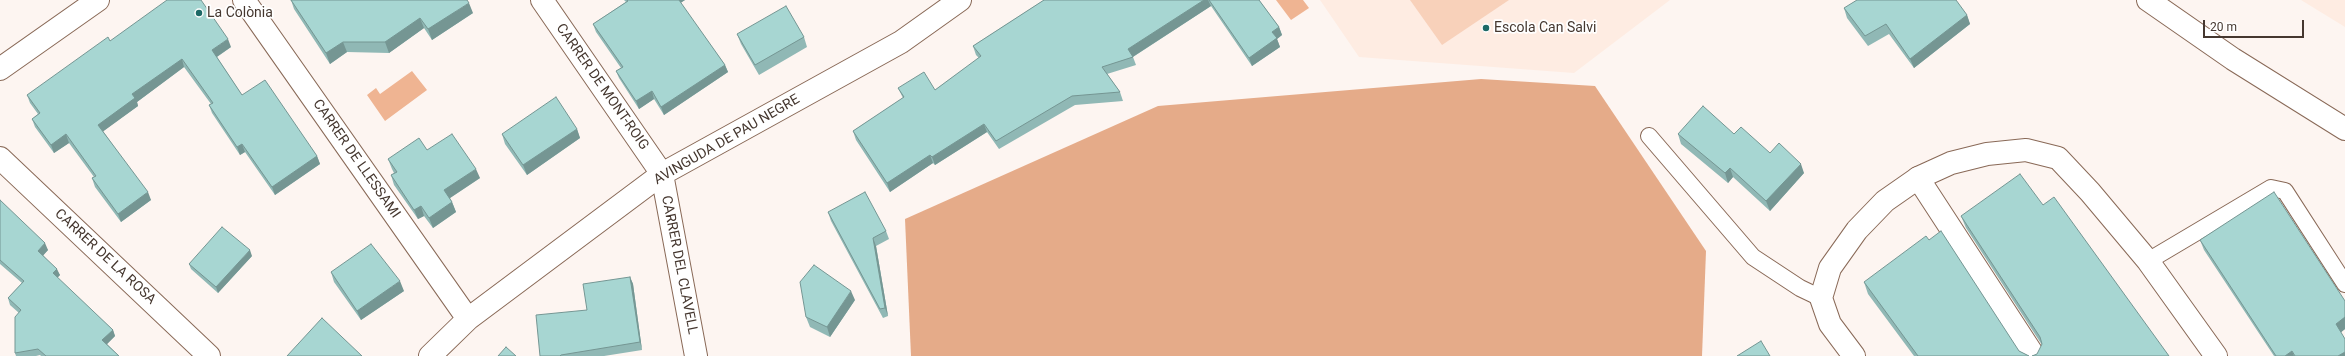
<!DOCTYPE html>
<meta charset="utf-8">
<style>
body{margin:0}
#map{position:relative;width:2345px;height:356px;overflow:hidden;background:#fdf5f1;font-family:Roboto,sans-serif}
canvas{display:block}
.scale{position:absolute;left:2203px;top:20px;width:101px;height:18px;box-sizing:border-box;border:2px solid #45372f;border-top:0;padding-left:5px;font-size:12px;line-height:14px;white-space:nowrap;color:#45372f;-webkit-text-stroke:3px #fff;paint-order:stroke}
</style>
<div id="map">
<canvas width="2345" height="356"></canvas>
<div class="scale">20 m</div>
</div>
<script>
const g = document.querySelector('canvas').getContext('2d');
g.lineJoin = 'round';
function fillPath(path, color) {
  g.fillStyle = color;
  g.fill(path, 'evenodd');
}
function poly(rows) {
  const path = new Path2D();
  for (const r of rows) {
    path.moveTo(r[0], r[1]);
    for (let i = 2; i < r.length; i += 2) path.lineTo(r[i], r[i + 1]);
  }
  return path;
}
function strokePath(path, color, width, dash) {
  g.strokeStyle = color;
  g.lineWidth = width;
  g.lineCap = dash ? 'butt' : 'round';
  g.setLineDash(dash || []);
  g.stroke(path);
}
function write(font, color, halo, rows, align = 'center') {
  g.font = font + ' Roboto,sans-serif';
  g.lineWidth = 3.5;
  g.setLineDash([]);
  g.textBaseline = 'middle';
  g.strokeStyle = halo;
  g.fillStyle = color;
  for (const [text, x, y, turn = 0] of rows) {
    g.save();
    g.translate(x, y);
    g.rotate((+turn || 0) * Math.PI / 180);
    g.textAlign = isNaN(turn) ? turn : align;
    if (halo) g.strokeText(text, 0, 0);
    g.fillText(text, 0, 0);
    g.restore();
  }
}
const built = poly([
 [1320,0,1670,0,1574,73,1359,57],
 [2301,0,2345,0,2345,27]
]);
const green = poly([
 [1410,0,1509,0,1442,45]
]);
const forest = poly([
 [1481,79,1595,86,1706,251,1702,356,911,356,905,219,1158,106]
]);
const water = poly([
 [1276,0,1303,0,1309,8,1291,20],
 [412,71,427,90,385,121,367,95,376,88,380,94]
]);
const service = poly([
 [1649,136,1753,257,1800,288,1821,298],
 [2148,261,2271,188,2285,191,2345,284]
]);
const pedestrian = poly([
 [1918,178,2034,356]
]);
const minor = poly([
 [244,0,468,319],
 [542,0,662,174,696,356],
 [0,69,98,0],
 [0,158,209,356],
 [430,356,468,319,662,174,901,42,960,0],
 [1854,356,1830,324,1821,298,1830,268,1857,230,1885,201,1918,178,1951,163,1987,154,2026,150,2058,158,2090,192,2148,261,2216,356]
]);
const tertiary = poly([
 [2148,0,2233,59,2345,129]
]);
const wall = poly([
 [291,0,473,13,432,40,424,28,389,53,347,52,330,64,294,9],
 [624,0,685,0,680,3,725,65,728,72,664,115,654,99,639,109,619,78,616,71,621,68,596,32,593,24,626,2],
 [1044,0,1259,0,1279,27,1282,35,1277,39,1280,47,1252,66,1211,6,1133,57,1136,65,1107,74,1120,92,1123,101,1075,105,999,149,987,132,935,165,933,163,890,192,856,140,853,131,903,98,898,88,935,90,979,58,976,55,973,46],
 [1844,8,1967,15,1970,24,1914,68,1889,34,1868,46,1847,18],
 [737,34,804,37,807,47,759,75,741,44],
 [110,41,231,47,217,57,242,95,317,156,320,164,275,195,245,152,240,155,212,113,209,105,211,104,184,67,137,102,138,106,103,131,151,200,121,222,95,187,92,178,94,177,69,143,54,153,35,127,32,119,38,114,30,103,27,95],
 [577,129,580,138,527,175,505,144,502,134],
 [1678,134,1734,134,1770,153,1804,173,1770,211,1733,177,1728,183,1681,144],
 [427,150,480,178,450,198,452,202,456,212,433,228,424,216,418,219,394,185,391,175,394,173,392,169,388,159],
 [0,200,48,250,43,255,60,275,57,278,113,330,115,336,107,344,119,356,41,356,40,355,36,356,16,356,15,353,19,313,10,305,8,298,22,283,0,264],
 [2043,205,2169,356,2042,345,1966,228,1961,216],
 [828,212,886,231,889,239,876,246,888,316,883,318,831,221],
 [2200,240,2345,301,2345,329,2341,332,2345,356,2274,356,2204,250],
 [252,256,218,293,191,269,189,264],
 [331,272,404,291,361,320,334,282],
 [630,277,633,284,642,350,604,356,540,356,587,310],
 [1864,282,2019,351,2029,356,1914,356,1868,294],
 [855,300,830,337,810,327,806,317]
]);
const shadedWall = poly([
 [677,0,685,0,679,4],
 [1204,0,1208,0,1211,6,1131,58,1128,49],
 [469,3,473,13,432,40,428,29],
 [1967,15,1970,24,1914,68,1910,59],
 [420,18,424,28,389,53,385,42],
 [1279,27,1282,35,1277,39,1280,47,1252,66,1249,58,1272,32],
 [228,39,231,47,215,58,212,50],
 [343,42,347,52,330,64,326,53],
 [182,59,184,67,137,102,138,106,101,133,98,125,132,94],
 [725,65,728,72,664,115,661,107],
 [652,91,654,99,639,109,636,101],
 [984,124,987,132,935,165,932,157],
 [577,129,580,138,527,175,523,165],
 [66,134,69,143,54,153,51,145],
 [242,144,245,152,240,155,237,147],
 [930,155,933,163,890,192,887,183],
 [317,156,320,164,275,195,272,187],
 [1801,164,1804,173,1770,211,1766,201],
 [1730,168,1733,177,1728,183,1725,173],
 [476,169,480,178,447,200,444,190],
 [148,192,151,200,121,222,118,214],
 [452,202,456,212,433,228,429,218],
 [421,206,424,216,418,219,414,210],
 [873,238,876,246,888,316,885,308],
 [45,243,48,250,41,258,38,251],
 [250,250,252,256,218,293,216,287],
 [57,269,60,275,55,280,53,273],
 [630,277,633,284,642,350,640,342],
 [400,281,404,291,361,320,357,311],
 [851,291,855,300,830,337,827,327],
 [2345,317,2345,329,2339,334,2336,324],
 [113,330,115,336,105,346,102,340],
 [2292,351,2294,356,2285,356],
 [2345,352,2345,356,2338,356]
]);
const building = poly([
 [167,0,201,0,228,39,212,50,242,95,265,80,317,156,272,187,242,144,237,147,209,105,213,103,182,59,132,94,135,98,98,125,148,192,118,214,92,178,96,176,66,134,51,145,32,119,40,113,27,95,108,37,110,41,167,0],
 [291,0,467,0,469,3,428,29,420,18,385,42,343,42,326,53,291,0],
 [627,0,679,0,725,65,661,107,652,91,636,101,616,71,623,67,593,24,628,1,627,0],
 [1044,0,1204,0,1128,49,1133,57,1102,67,1120,92,1072,96,996,141,984,124,932,157,930,155,887,183,853,131,904,97,898,88,924,72,935,90,981,56,973,46,1044,0],
 [1209,0,1259,0,1279,27,1272,32,1277,38,1249,58,1209,0],
 [1857,0,1956,0,1967,15,1910,59,1886,24,1865,36,1844,8,1857,0],
 [786,6,804,37,755,65,737,34,786,6],
 [556,97,577,129,523,165,502,134,556,97],
 [1703,106,1734,134,1741,127,1770,153,1779,143,1801,164,1766,201,1730,168,1725,173,1678,134,1703,106],
 [452,134,476,169,444,190,452,202,429,218,421,206,414,210,391,175,397,172,388,159,419,138,427,150,452,134],
 [2020,174,2043,205,2054,197,2169,356,2032,356,2037,354,2042,344,2040,337,1961,216,2020,174],
 [865,192,886,231,873,238,885,308,880,309,828,212,865,192],
 [2274,192,2345,301,2345,317,2336,324,2345,339,2345,352,2338,356,2295,356,2292,351,2285,356,2276,356,2200,240,2274,192],
 [0,200,45,243,38,251,57,269,53,273,113,330,102,340,119,356,46,356,38,349,15,353,15,317,21,310,8,298,24,281,0,260,0,200],
 [222,227,250,250,216,287,189,264,222,227],
 [1941,231,2019,351,2029,356,1918,356,1864,282,1926,236,1929,240,1941,231],
 [371,244,400,281,357,311,331,272,371,244],
 [814,265,851,291,827,327,806,317,800,282,814,265],
 [630,277,640,342,561,355,560,356,540,356,536,315,587,310,583,284,630,277],
 [322,318,362,356,287,356,322,318],
 [1761,341,1770,356,1737,356,1761,341],
 [506,347,516,356,498,356,506,347]
]);
const markers = [
 [199,13,4,"#1d6966"],
 [1486,28,4,"#1d6966"]
];
const poiNames = [
 ["La Colònia",207,13],
 ["Escola Can Salvi",1494,28]
];
const streetNames = [
 ["CARRER DE MONT-ROIG",602,87,55],
 ["AVINGUDA DE PAU NEGRE",727,140,-30],
 ["CARRER DE LLESSAMI",356,159,55],
 ["CARRER DE LA ROSA",105,257,43],
 ["CARRER DEL CLAVELL",679,265,79]
];
fillPath(built, '#feece2');
fillPath(green, '#f8d1ba');
fillPath(forest, '#e5ab89');
fillPath(water, '#efb492');
strokePath(service, '#896957', 18);
strokePath(pedestrian, '#896957', 24);
strokePath(minor, '#896957', 24);
strokePath(tertiary, '#896957', 24);
strokePath(service, '#fff', 16);
strokePath(pedestrian, '#fff', 22);
strokePath(minor, '#fff', 22);
strokePath(tertiary, '#fff', 22);
fillPath(wall, '#90b8b5');
fillPath(shadedWall, '#759693');
fillPath(building, '#a7d6d2');
strokePath(building, '#759693', 1);
for (const [x, y, r, color] of markers) {
  const dot = new Path2D();
  dot.arc(x, y, r, 0, 2 * Math.PI);
  g.fillStyle = color;
  g.fill(dot);
  strokePath(dot, '#fff', 1.5);
}
write('14px', '#45372f', '#fff', poiNames, 'left');
write('14px', '#45372f', '#fff', streetNames);
</script>
